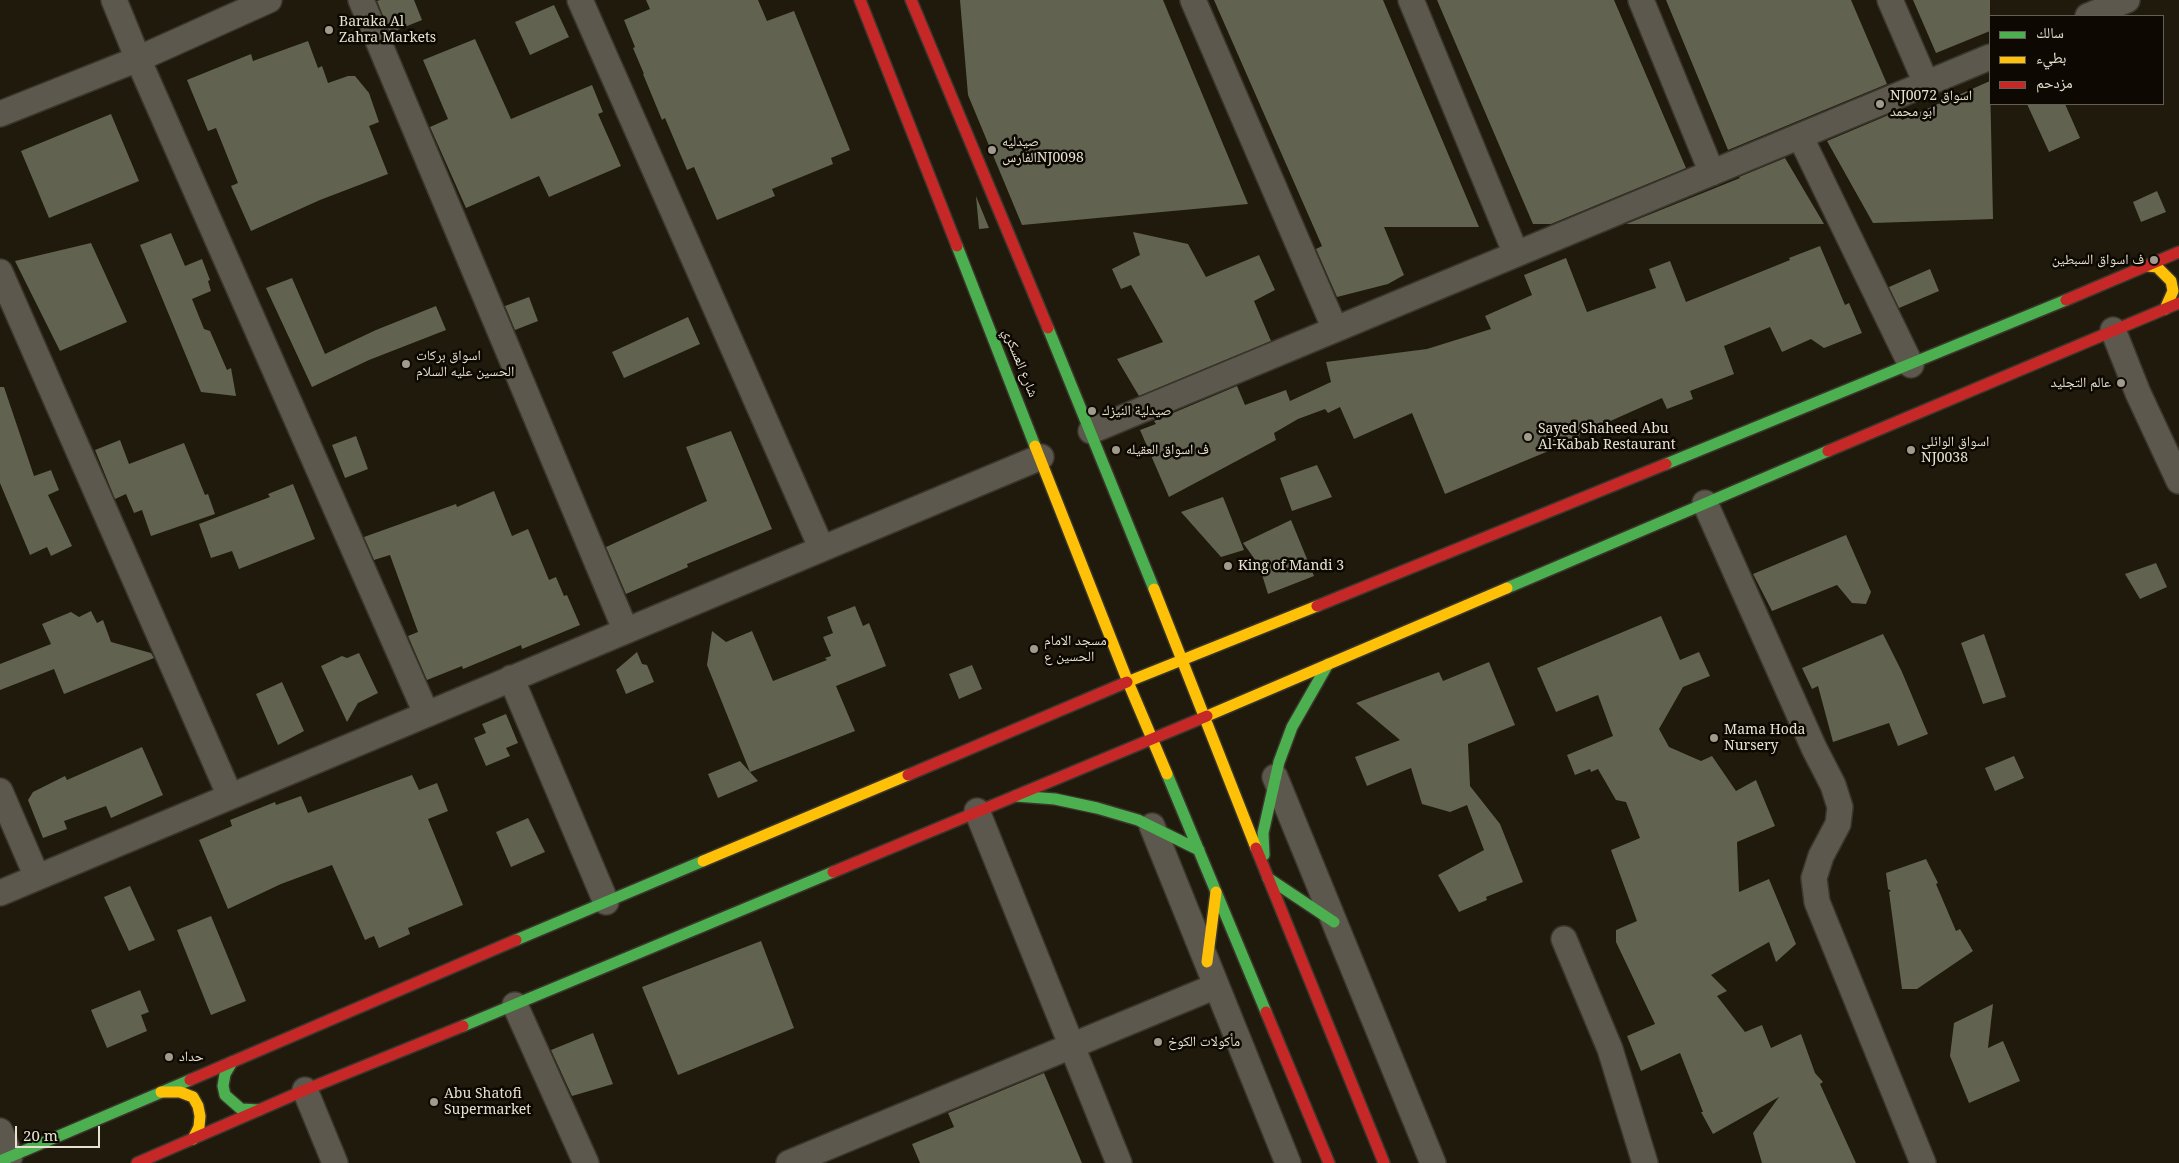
<!DOCTYPE html>
<meta charset="utf-8">
<style>
body{margin:0}
#map{position:relative;width:2179px;height:1163px;overflow:hidden;background:#1f1a0b;font-family:"Noto Serif","Noto Naskh Arabic",serif}
canvas{display:block}
.legend{position:absolute;left:1989px;top:15px;width:175px;height:90px;box-sizing:border-box;background:#0d0902;border:1px solid #645f55;margin:0;padding:6px 9px;list-style:none;font-size:15px;color:#e6e1d1}
.legend li{display:flex;align-items:center;gap:10px;height:25px}
.legend b{width:25px;border:1px solid #645f55}
.scale{position:absolute;left:15px;top:1126px;width:85px;height:22px;box-sizing:border-box;border:2px solid #e6e1d1;border-top:0;padding-left:6px;font-size:15px;line-height:18px;white-space:nowrap;color:#e6e1d1;-webkit-text-stroke:4px #0d0902;paint-order:stroke}
</style>
<div id="map">
<canvas width="2179" height="1163"></canvas>
<ul class="legend">
<li><b style="height:6px;background:#4caf50"></b>سالك</li>
<li><b style="height:6px;background:#ffc107"></b>بطيء</li>
<li><b style="height:6px;background:#c62828"></b>مزدحم</li>
</ul>
<div class="scale">20 m</div>
</div>
<script>
const g = document.querySelector('canvas').getContext('2d');
g.lineJoin = 'round';
function fillPath(path, color) {
  g.fillStyle = color;
  g.fill(path, 'evenodd');
}
function poly(rows) {
  const path = new Path2D();
  for (const r of rows) {
    path.moveTo(r[0], r[1]);
    for (let i = 2; i < r.length; i += 2) path.lineTo(r[i], r[i + 1]);
  }
  return path;
}
function strokePath(path, color, width, dash) {
  g.strokeStyle = color;
  g.lineWidth = width;
  g.lineCap = dash ? 'butt' : 'round';
  g.setLineDash(dash || []);
  g.stroke(path);
}
function write(font, color, halo, rows, align = 'center') {
  g.font = font + ' "Noto Serif","Noto Naskh Arabic",serif';
  g.lineWidth = 5;
  g.setLineDash([]);
  g.textBaseline = 'middle';
  g.strokeStyle = halo;
  g.fillStyle = color;
  for (const [text, x, y, turn = 0] of rows) {
    g.save();
    g.translate(x, y);
    g.rotate((+turn || 0) * Math.PI / 180);
    g.textAlign = isNaN(turn) ? turn : align;
    if (halo) g.strokeText(text, 0, 0);
    g.fillText(text, 0, 0);
    g.restore();
  }
}
const building = poly([
 [380,0,414,0,422,20,390,33,377,1],
 [646,0,758,0,767,21,794,11,850,150,831,158,833,164,772,189,775,196,717,220,694,167,687,170,665,118,662,120,643,74,644,74,633,48,635,47,624,20,650,9],
 [960,0,1163,0,1248,204,1022,225,968,95],
 [1214,0,1383,0,1479,227,1384,227,1404,275,1388,284,1337,297,1316,249,1322,246],
 [1437,0,1614,0,1686,168,1551,224,1533,224],
 [1666,0,1851,0,1887,84,1728,150],
 [1913,0,1990,0,1990,31,1936,53],
 [554,5,569,37,530,55,515,22],
 [475,39,511,119,592,85,603,112,598,114,621,166,549,197,539,176,466,208,430,127,448,119,423,60],
 [308,41,318,68,322,66,328,83,348,76,355,76,369,93,379,122,369,126,388,174,320,200,251,231,231,186,238,183,216,128,208,131,187,80,251,54,253,61],
 [1990,81,1993,219,1873,223,1827,141,1898,111,1902,120],
 [2027,104,2065,104,2080,138,2049,152],
 [111,114,139,181,49,218,21,151],
 [1785,158,1824,224,1626,224,1740,178,1739,177],
 [2157,191,2166,212,2141,222,2133,202],
 [976,196,989,228,979,229],
 [1133,232,1188,244,1206,277,1259,255,1275,290,1254,301,1271,341,1139,396,1117,359,1163,342,1131,285,1121,289,1112,269,1140,255],
 [171,233,185,266,202,259,210,280,208,281,211,291,192,299,204,329,210,331,227,370,231,368,236,396,201,392,140,245],
 [91,243,127,322,60,351,15,261],
 [1820,246,1845,305,1849,303,1862,333,1824,348,1811,339,1782,352,1770,327,1724,346,1734,374,1690,391,1693,399,1667,409,1662,398,1579,435,1580,438,1445,494,1412,413,1354,439,1340,407,1328,413,1325,409,1298,419,1274,433,1276,440,1169,497,1140,430,1156,424,1154,421,1237,386,1245,405,1286,390,1290,401,1331,382,1326,362,1427,349,1491,329,1485,316,1532,295,1524,275,1566,258,1587,312,1656,288,1649,269,1670,261,1686,302,1790,260,1789,258],
 [1930,269,1939,291,1899,308,1889,287],
 [292,278,325,354,376,330,436,306,446,330,369,360,312,387,266,288],
 [529,297,538,321,515,330,505,306],
 [688,317,700,344,624,378,612,352],
 [0,387,4,387,34,476,51,470,59,490,48,495,72,546,51,556,47,547,30,555,0,483],
 [731,431,772,529,687,564,688,567,626,594,606,547,707,501,686,447],
 [356,436,368,469,345,478,332,445],
 [120,440,129,464,184,443,205,495,208,494,215,514,151,536,142,510,134,513,126,494,115,499,95,450],
 [1317,465,1332,497,1292,511,1280,478],
 [293,484,315,539,239,569,232,551,211,558,199,524,270,497,268,494],
 [494,491,512,536,528,529,549,580,556,577,564,596,567,595,580,625,522,649,521,645,463,669,462,666,427,680,408,636,418,632,390,555,374,560,364,537,456,504,457,507],
 [1223,497,1244,550,1221,557,1181,512],
 [1291,520,1314,576,1268,594,1259,565,1243,543],
 [1846,535,1871,592,1866,604,1852,603,1837,585,1772,611,1753,574],
 [2156,563,2167,587,2140,599,2125,574],
 [855,606,863,626,869,623,886,666,836,686,855,731,750,772,707,665,712,631,726,642,752,631,773,681,827,660,825,658,831,656,823,637,833,633,827,617],
 [91,611,97,623,103,620,111,642,151,653,154,658,64,694,54,669,0,690,0,664,51,644,42,624,71,612,79,617],
 [1661,616,1680,660,1699,652,1710,676,1683,687,1659,729,1669,747,1701,761,1712,756,1736,791,1756,780,1775,826,1737,842,1739,892,1769,879,1796,944,1776,962,1769,942,1711,975,1727,991,1717,996,1745,1032,1762,1025,1771,1048,1801,1034,1815,1073,1823,1082,1820,1084,1856,1163,1762,1163,1753,1133,1779,1097,1713,1134,1701,1112,1703,1112,1680,1053,1641,1071,1627,1036,1655,1024,1616,942,1616,930,1637,921,1611,850,1640,838,1626,802,1616,800,1598,769,1591,772,1590,769,1575,775,1567,755,1613,736,1598,695,1556,712,1537,668],
 [1883,634,1902,672,1928,734,1898,746,1889,723,1833,742,1818,686,1812,689,1802,668],
 [1984,634,2006,697,1983,704,1961,643],
 [637,652,642,664,647,665,654,682,626,694,616,670],
 [359,653,378,693,358,703,347,722,321,666,342,656,347,658],
 [1489,662,1515,725,1468,744,1470,786,1500,824,1523,882,1486,897,1487,900,1459,912,1438,875,1484,850,1467,805,1450,812,1422,804,1411,768,1367,786,1355,757,1400,740,1356,703,1439,672,1443,681],
 [972,665,982,689,959,699,949,674],
 [282,682,304,731,278,745,256,694],
 [506,714,518,743,506,748,510,756,486,766,474,738,486,733,482,724],
 [142,747,163,795,111,818,106,806,64,821,67,829,43,838,28,800,33,792,65,776,67,780],
 [2014,756,2024,778,1995,791,1985,768],
 [740,761,758,781,718,798,708,774],
 [412,775,419,790,437,783,448,811,428,819,463,905,408,928,410,934,379,948,374,936,365,940,332,865,281,884,228,909,199,840,232,826,230,820,275,802,276,805,301,796,308,813],
 [528,818,545,852,511,867,496,832],
 [1926,859,1938,883,1936,884,1956,931,1960,929,1973,951,1917,989,1902,989,1889,892,1891,891,1888,889,1886,873],
 [130,886,155,940,129,951,104,897],
 [211,916,246,1001,211,1015,177,930],
 [761,941,794,1028,678,1075,642,987],
 [140,990,149,1012,141,1015,147,1031,107,1048,91,1010],
 [1993,1004,1988,1048,2003,1041,2020,1081,1969,1103,1950,1056,1954,1023],
 [593,1033,613,1084,572,1096,551,1050],
 [1044,1073,1082,1163,920,1163,912,1144,954,1127,948,1113]
]);
const street = poly([
 [114,0,138,59,426,713],
 [361,0,625,629],
 [580,0,821,547],
 [1193,0,1335,329],
 [1411,0,1516,254],
 [1641,0,1712,173],
 [1890,0,1926,83],
 [2088,16,2127,0],
 [0,114,138,59,269,0],
 [1800,136,1911,365],
 [0,272,230,796],
 [2113,330,2138,393,2179,481],
 [1091,431,1990,57],
 [1705,503,1814,748,1833,785,1840,807,1838,824,1821,856,1814,878,1817,902,1923,1163],
 [511,678,606,902],
 [1275,777,1433,1163],
 [0,791,37,877],
 [977,811,1119,1163],
 [1152,826,1288,1163],
 [0,893,1041,457],
 [1564,939,1610,1049,1645,1163],
 [515,1005,586,1163],
 [305,1090,335,1163],
 [0,1131,10,1156],
 [789,1163,1216,986]
]);
const fast = poly([
 [957,246,1035,446],
 [1048,328,1154,589],
 [1666,464,2066,300],
 [1507,588,1828,451],
 [1167,774,1266,1012],
 [1016,796,1055,799,1097,808,1138,820,1199,850],
 [1264,855,1263,833,1279,762,1292,727,1328,664],
 [1268,878,1334,922],
 [516,940,703,861],
 [463,1026,833,872],
 [232,1062,225,1074,223,1086,225,1095,241,1109,259,1110],
 [0,1161,190,1080]
]);
const slow = poly([
 [2148,266,2157,267,2171,281,2173,291,2165,309],
 [1035,446,1128,682,1167,774],
 [1154,589,1256,848],
 [1127,682,1317,606],
 [1207,716,1507,588],
 [703,861,908,775],
 [1207,962,1216,892],
 [161,1092,180,1092,193,1097,198,1106,200,1116,199,1127,193,1139]
]);
const jam = poly([
 [860,0,957,246],
 [911,0,1048,328],
 [2066,300,2179,252],
 [1828,451,2179,303],
 [1317,606,1666,464],
 [908,775,1127,682],
 [1256,848,1384,1163],
 [833,872,1207,716],
 [1266,1012,1329,1163],
 [190,1080,516,940],
 [137,1163,305,1090,463,1026]
]);
const markers = [
 [329,30,5,"#a09b8c"],
 [1880,104,5,"#a09b8c"],
 [992,150,5,"#a09b8c"],
 [2154,260,5,"#a09b8c"],
 [406,364,5,"#a09b8c"],
 [2121,383,5,"#a09b8c"],
 [1092,411,5,"#a09b8c"],
 [1528,437,5,"#a09b8c"],
 [1116,450,5,"#a09b8c"],
 [1911,450,5,"#a09b8c"],
 [1228,566,5,"#a09b8c"],
 [1034,649,5,"#a09b8c"],
 [1714,738,5,"#a09b8c"],
 [1158,1042,5,"#a09b8c"],
 [169,1057,5,"#a09b8c"],
 [434,1102,5,"#a09b8c"]
];
const poiNames = [
 ["Baraka Al",339,22],
 ["Zahra Markets",339,38],
 ["NJ0072 اسواق",1890,96],
 ["ابو محمد",1890,112],
 ["صيدليه",1002,142],
 ["الفارسNJ0098",1002,158],
 ["ف اسواق السبطين",2144,260,"right"],
 ["اسواق بركات",416,356],
 ["الحسين عليه السلام",416,372],
 ["عالم التجليد",2111,383,"right"],
 ["صيدلية النيزك",1102,411],
 ["Sayed Shaheed Abu",1538,429],
 ["Al-Kabab Restaurant",1538,445],
 ["اسواق الوائلی",1921,442],
 ["NJ0038",1921,458],
 ["ف اسواق العقيله",1126,450],
 ["King of Mandi 3",1238,566],
 ["مسجد الامام",1044,641],
 ["الحسين ع",1044,657],
 ["Mama Hoda",1724,730],
 ["Nursery",1724,746],
 ["مأكولات الكوخ",1168,1042],
 ["حداد",179,1057],
 ["Abu Shatofi",444,1094],
 ["Supermarket",444,1110]
];
const streetNames = [
 ["شارع العسكري",1020,363,68]
];
fillPath(building, '#616350');
strokePath(street, '#3a362c', 28);
strokePath(fast, '#3a362c', 14);
strokePath(slow, '#3a362c', 14);
strokePath(jam, '#3a362c', 14);
strokePath(street, '#5c584d', 25);
strokePath(fast, '#4caf50', 11);
strokePath(slow, '#ffc107', 11);
strokePath(jam, '#c62828', 11);
for (const [x, y, r, color] of markers) {
  const dot = new Path2D();
  dot.arc(x, y, r, 0, 2 * Math.PI);
  g.fillStyle = color;
  g.fill(dot);
  strokePath(dot, '#0d0902', 2);
}
write('14px', '#e6e1d1', '#0d0902', poiNames, 'left');
write('14px', '#e6e1d1', '#0d0902', streetNames);
</script>
